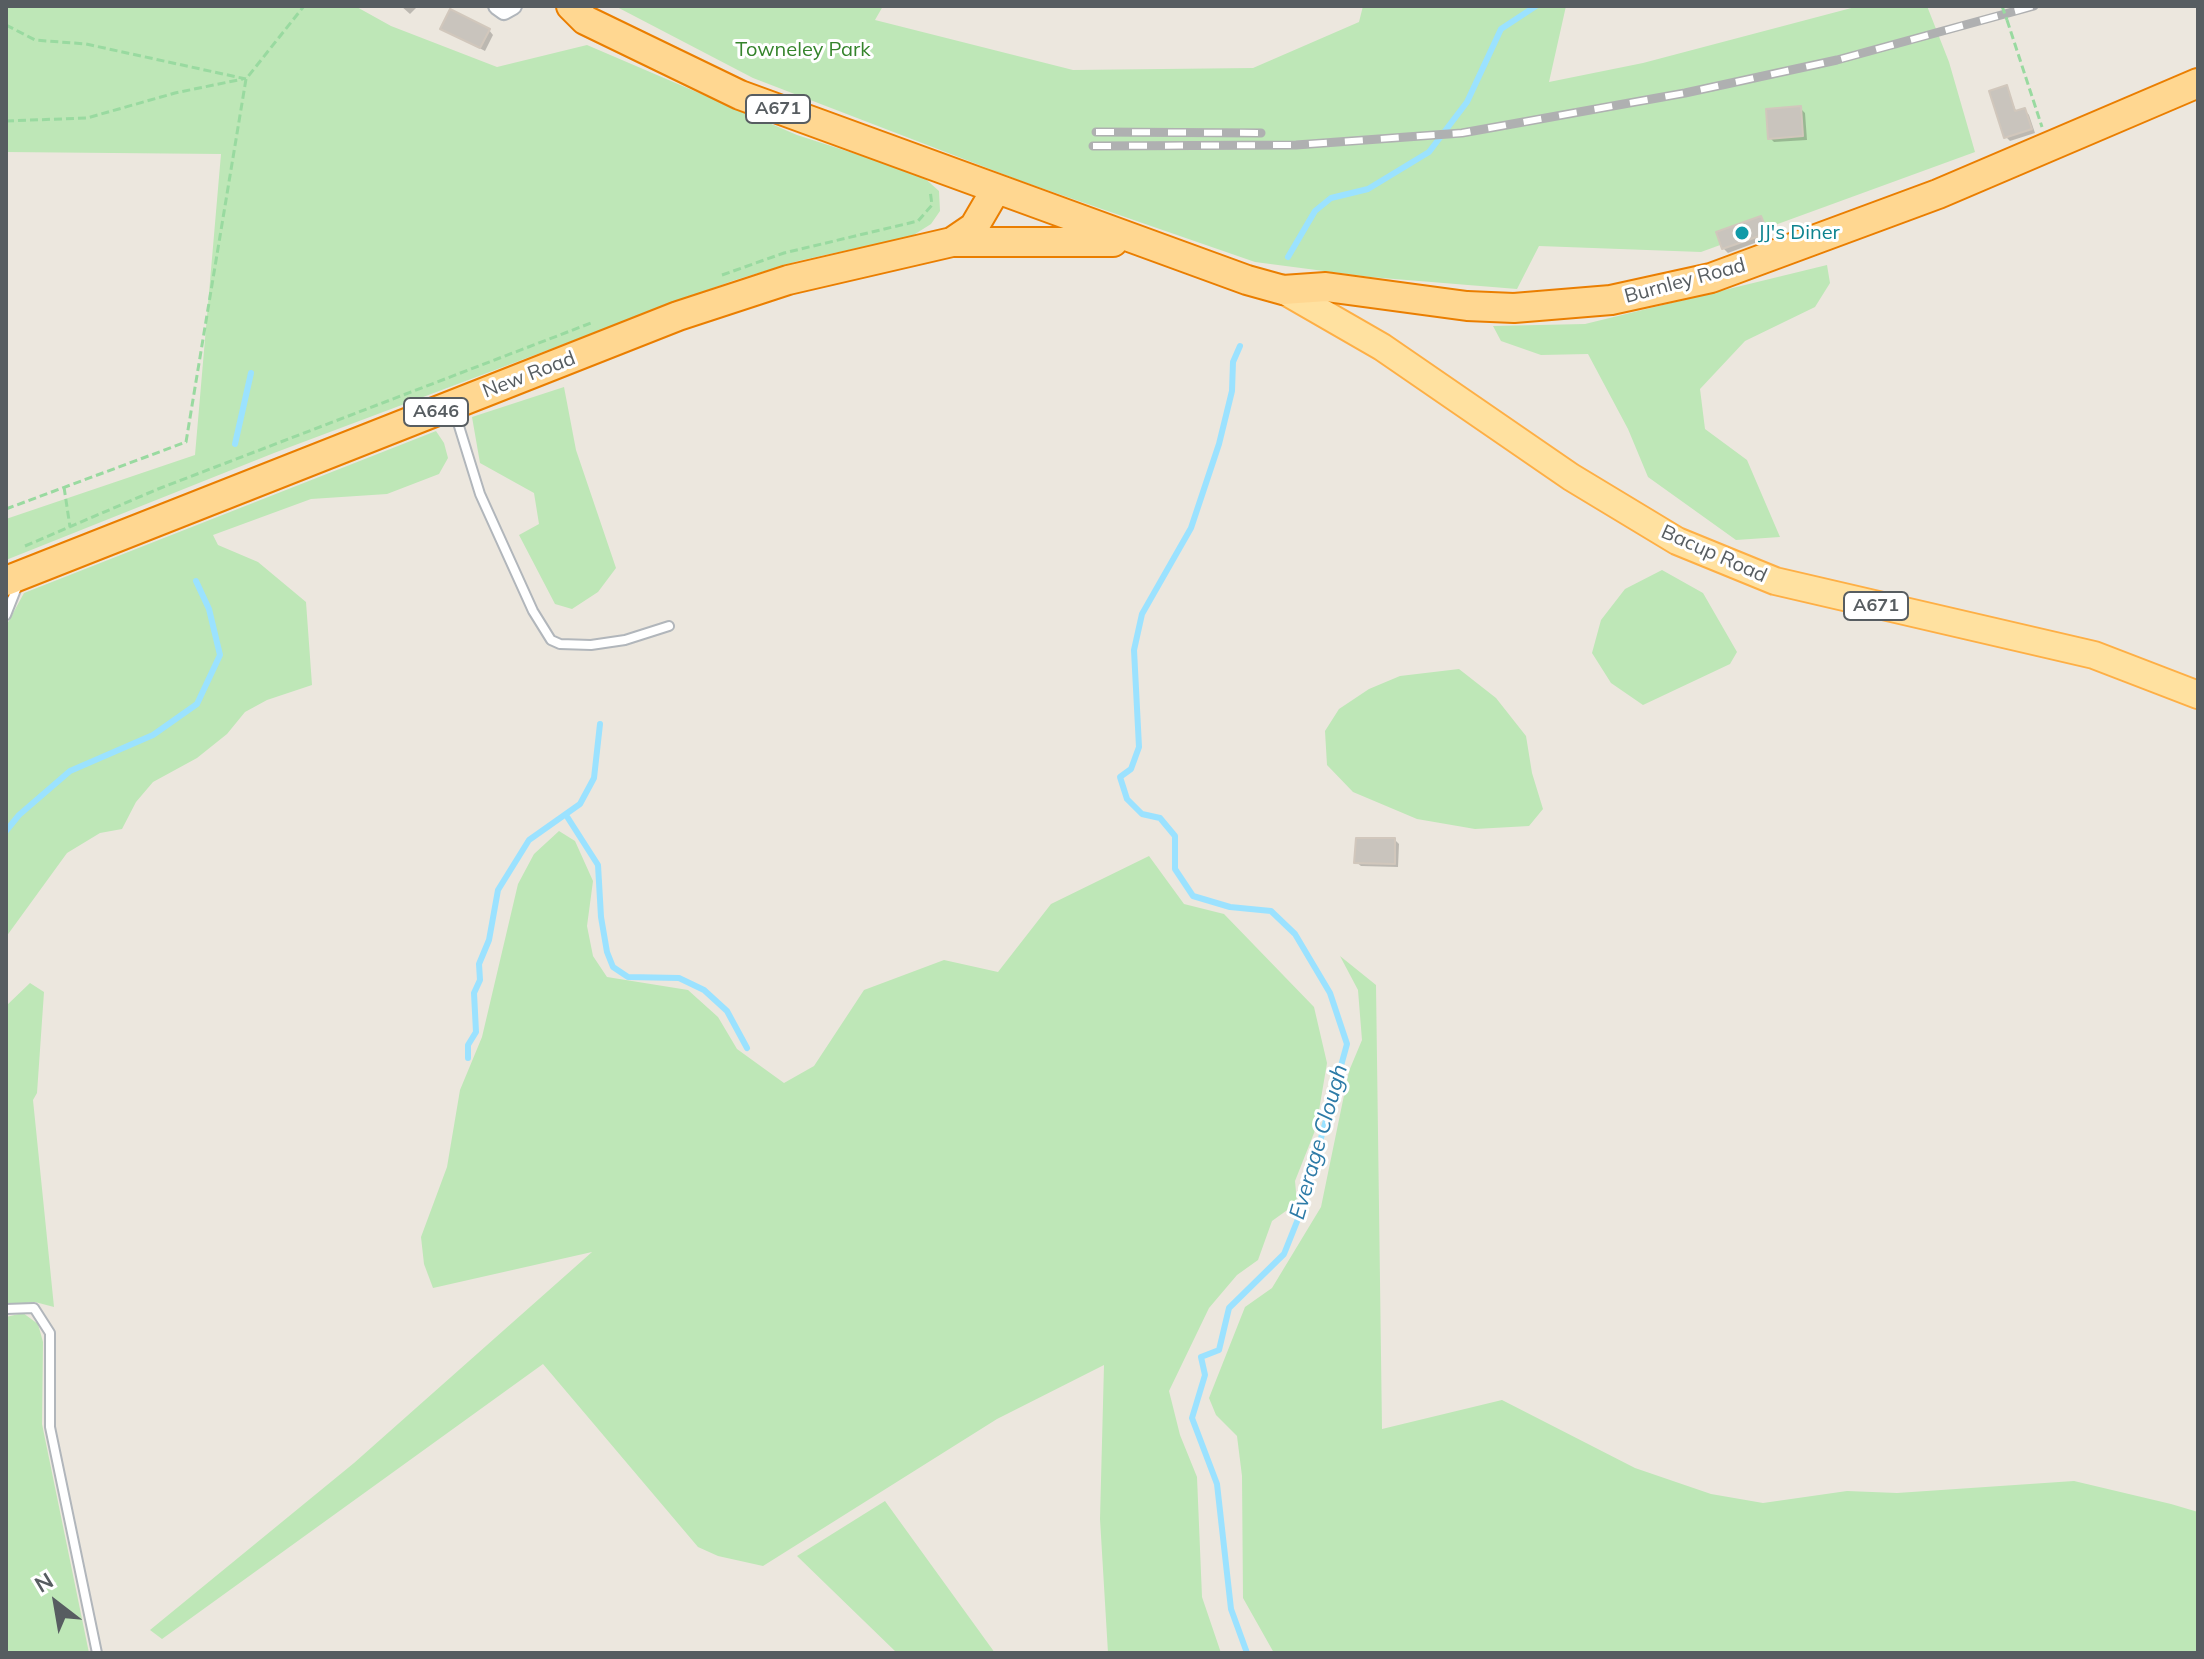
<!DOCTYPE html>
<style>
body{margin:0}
#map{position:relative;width:2204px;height:1659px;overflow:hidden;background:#ece7de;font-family:Mulish,sans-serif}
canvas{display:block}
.frame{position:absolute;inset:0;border:8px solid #575d61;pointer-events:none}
.north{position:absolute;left:16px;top:1563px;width:80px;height:80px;-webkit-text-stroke:6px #fff;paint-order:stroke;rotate:329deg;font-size:22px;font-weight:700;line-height:32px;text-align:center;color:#575d61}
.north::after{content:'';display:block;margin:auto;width:28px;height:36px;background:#575d61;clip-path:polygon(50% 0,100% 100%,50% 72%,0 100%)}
</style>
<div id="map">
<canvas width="2204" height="1659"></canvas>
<div class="frame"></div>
<div class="north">N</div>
</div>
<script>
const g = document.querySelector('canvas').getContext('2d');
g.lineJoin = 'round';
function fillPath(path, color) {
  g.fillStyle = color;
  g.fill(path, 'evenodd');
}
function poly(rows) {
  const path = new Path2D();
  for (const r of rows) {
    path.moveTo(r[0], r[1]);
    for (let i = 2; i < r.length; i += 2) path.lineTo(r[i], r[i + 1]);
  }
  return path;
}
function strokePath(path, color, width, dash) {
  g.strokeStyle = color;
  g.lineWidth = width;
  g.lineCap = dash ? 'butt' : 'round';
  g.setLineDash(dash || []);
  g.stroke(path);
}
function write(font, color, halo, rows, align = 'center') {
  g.font = font + ' Mulish,sans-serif';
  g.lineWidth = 6;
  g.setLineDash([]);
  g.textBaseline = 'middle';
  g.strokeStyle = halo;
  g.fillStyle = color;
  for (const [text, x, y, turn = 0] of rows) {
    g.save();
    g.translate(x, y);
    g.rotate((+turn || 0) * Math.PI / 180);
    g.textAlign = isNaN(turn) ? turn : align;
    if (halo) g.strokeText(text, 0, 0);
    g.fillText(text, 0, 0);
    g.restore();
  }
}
const green = poly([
 [6,6,355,6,391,26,497,67,587,45,797,135,921,175,939,191,940,211,931,224,912,236,798,261,732,281,274,453,6,560,6,519,195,455,221,154,6,152],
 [615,6,883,6,875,20,1073,70,1253,68,1359,22,1363,6,1566,6,1549,82,1643,63,1859,6,1927,6,1949,62,1975,152,1701,252,1539,246,1517,289,1370,277,1255,262,1021,181,753,78],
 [1827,265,1830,283,1815,307,1745,341,1700,389,1705,429,1747,460,1780,537,1736,540,1648,477,1628,429,1588,354,1541,355,1501,341,1493,326,1585,324],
 [564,387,576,450,616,568,598,592,572,609,555,604,519,535,539,524,534,493,480,463,472,417],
 [436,431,444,443,448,458,439,474,387,494,311,499,213,535,218,545,258,562,306,602,312,685,267,700,245,712,227,734,197,758,153,782,136,802,122,829,100,833,67,853,6,937,6,626,24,593],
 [1662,570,1703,593,1737,652,1730,664,1643,705,1611,683,1592,653,1601,620,1625,589],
 [1459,669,1496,698,1526,736,1532,773,1543,809,1529,826,1475,829,1417,819,1353,792,1327,765,1325,731,1339,709,1369,689,1400,676],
 [559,831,575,841,593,881,587,926,593,956,607,977,688,990,718,1017,737,1049,784,1083,814,1066,864,990,944,960,998,972,1051,904,1149,856,1184,904,1224,914,1314,1007,1327,1063,1316,1128,1295,1181,1297,1203,1272,1221,1258,1260,1237,1275,1209,1308,1169,1391,1180,1435,1197,1477,1202,1597,1221,1653,1108,1653,1100,1519,1104,1365,997,1419,763,1566,718,1556,698,1547,543,1364,162,1639,150,1630,354,1463,592,1252,433,1288,424,1264,421,1237,447,1167,460,1090,482,1037,518,884,534,854],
 [1340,956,1376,985,1382,1429,1502,1400,1635,1468,1711,1494,1763,1503,1847,1491,1897,1493,2074,1481,2171,1504,2198,1512,2198,1653,1274,1653,1243,1598,1242,1476,1237,1436,1216,1415,1209,1398,1245,1307,1272,1288,1321,1207,1349,1071,1362,1040,1358,990],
 [30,983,44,992,37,1093,33,1100,54,1307,35,1302,6,1305,6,1006],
 [23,1313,38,1324,43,1342,42,1424,89,1653,6,1653,6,1317],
 [885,1501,995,1653,897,1653,797,1556]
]);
const shadow = poly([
 [401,6,418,6,410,14],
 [443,29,489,30,493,35,485,51],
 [2006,87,2017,113,2025,110,2029,115,2035,133,2010,141,2006,137],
 [1800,108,1805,113,1807,140,1774,142,1770,138],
 [1761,218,1771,237,1728,253,1723,248],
 [1395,840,1399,844,1398,867,1361,866,1356,862]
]);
const stream = poly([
 [1288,257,1315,211,1331,198,1368,189,1429,152,1467,102,1501,29,1536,6],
 [1240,346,1233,362,1232,391,1219,444,1191,528,1142,614,1134,650,1139,747,1131,769,1120,777,1127,799,1142,814,1160,818,1175,836,1175,869,1193,896,1230,907,1271,911,1295,934,1330,993,1347,1044,1300,1214,1284,1254,1229,1308,1219,1350,1201,1357,1205,1375,1192,1418,1217,1484,1231,1609,1247,1653],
 [235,444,251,373],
 [566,815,598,865,601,917,607,952,613,967,628,977,679,978,704,990,727,1011,747,1048],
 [6,831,19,815,70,771,153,735,197,704,220,655,209,609,196,581],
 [468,1058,468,1045,476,1032,474,993,480,980,479,964,489,940,498,890,529,840,580,804,594,778,600,724]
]);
const building = poly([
 [450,9,490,29,480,48,440,29,450,9],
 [2007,85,2015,111,2025,108,2032,129,2004,138,1989,91,2007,85],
 [1801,106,1803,136,1768,139,1766,109,1801,106],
 [1761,216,1768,233,1722,249,1716,232,1761,216],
 [1356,838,1395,838,1395,864,1354,863,1356,838]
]);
const path = poly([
 [2007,20,2042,127],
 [6,25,35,40,86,44,246,79],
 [6,121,87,118,175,93,243,79],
 [722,275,784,253,918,221,932,205,930,190],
 [64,487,70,527],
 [6,509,186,442,246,79,304,6],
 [25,546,158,489,591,323]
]);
const service = poly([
 [454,410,480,494,533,611,551,640,560,644,591,645,625,640,669,626],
 [6,615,19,582],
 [6,1309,34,1308,50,1333,50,1427,97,1653]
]);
const minor = poly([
 [497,6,504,11,513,6]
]);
const primary = poly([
 [1283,290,1382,347,1571,477,1677,541,1775,581,2094,655,2198,695]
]);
const trunk = poly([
 [571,6,585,20,740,95,1247,280,1283,290,1326,287,1467,306,1514,308,1611,300,1711,278,1938,194,2198,83],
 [952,242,1113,242],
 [6,581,678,316,788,280,952,242,974,227,995,191]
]);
const rail = poly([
 [1096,132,1261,133],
 [1093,146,1296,145,1462,133,1685,93,1837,60,2034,6]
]);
const pathBridge = poly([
 [2002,6,2007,20]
]);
const markers = [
 [1742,233,8,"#0f9aa8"]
];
const shields = [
 [778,109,64],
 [436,412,64],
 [1876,606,64]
];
const shieldNames = [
 ["A671",778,109],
 ["A646",436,412],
 ["A671",1876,606]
];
const parkNames = [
 ["Towneley Park",803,50]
];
const cultureNames = [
 ["JJ's Diner",1758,233]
];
const streetNames = [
 ["Burnley Road",1685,281,-15],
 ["New Road",529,375,-21],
 ["Bacup Road",1714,554,24]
];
const waterNames = [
 ["Everage Clough",1319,1142,-74]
];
fillPath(green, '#bee7b7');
fillPath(shadow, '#0003');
strokePath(stream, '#9be2ff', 6);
fillPath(building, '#c9c4bd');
strokePath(building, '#d1c7bc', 2);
strokePath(service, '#b1b6bb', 12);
strokePath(minor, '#b1b6bb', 20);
strokePath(primary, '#feaf45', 30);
strokePath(trunk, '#ea7e00', 32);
strokePath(path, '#99daa0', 3, [8, 4]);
strokePath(service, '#fff', 8);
strokePath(minor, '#fff', 16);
strokePath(primary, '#ffe1a0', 26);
strokePath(trunk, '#ffd791', 28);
strokePath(rail, '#afb0b1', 9);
strokePath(rail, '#fff', 6, [18]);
strokePath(pathBridge, '#99daa0', 3, [8, 4]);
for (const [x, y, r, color] of markers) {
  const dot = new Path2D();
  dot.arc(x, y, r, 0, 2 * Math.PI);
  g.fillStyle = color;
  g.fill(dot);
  strokePath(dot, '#fff', 3);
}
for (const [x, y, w] of shields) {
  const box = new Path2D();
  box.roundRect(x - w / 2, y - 14, w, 28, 6);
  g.fillStyle = '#fff';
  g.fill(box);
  strokePath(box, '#575d61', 2);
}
write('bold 18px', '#575d61', null, shieldNames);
write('20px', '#35842c', '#fff', parkNames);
write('20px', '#0d838f', '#fff', cultureNames, 'left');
write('20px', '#575d61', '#fff', streetNames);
write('italic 22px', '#2d7ba7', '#fff', waterNames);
</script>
